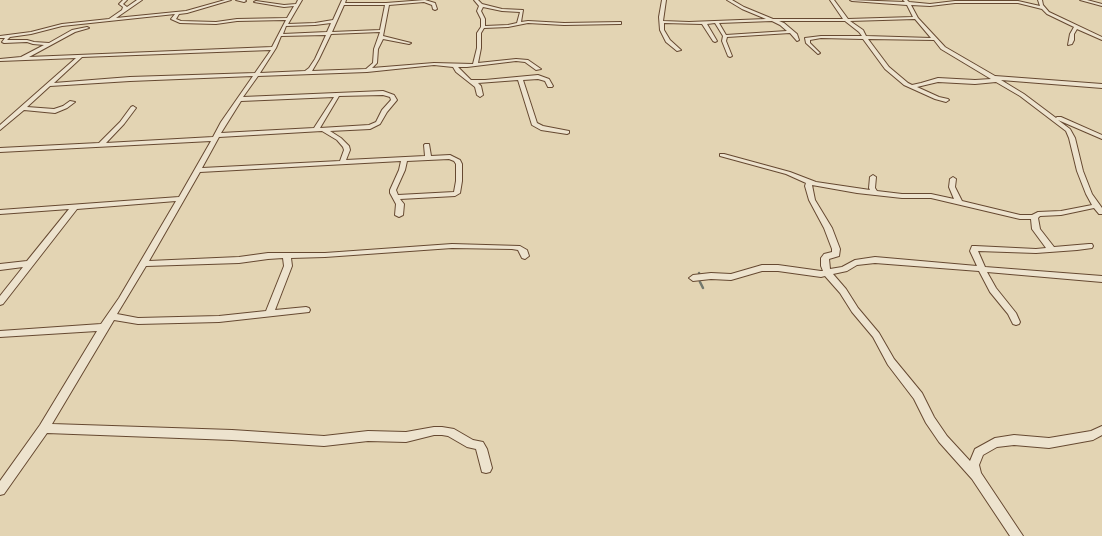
<!DOCTYPE html>
<style>
body{margin:0}
canvas{display:block;background:#e3d4b3}
</style>
<canvas width="1102" height="536"></canvas>
<script>
const g = document.querySelector('canvas').getContext('2d');
g.lineJoin = 'round';
function poly(rows) {
  const path = new Path2D();
  for (const r of rows) {
    path.moveTo(r[0], r[1]);
    for (let i = 2; i < r.length; i += 2) path.lineTo(r[i], r[i + 1]);
  }
  return path;
}
function strokePath(path, color, width, dash) {
  g.strokeStyle = color;
  g.lineWidth = width;
  g.lineCap = dash ? 'butt' : 'round';
  g.setLineDash(dash || []);
  g.stroke(path);
}
function fillPath(path, color) {
  g.fillStyle = color;
  g.fill(path, 'evenodd');
}
const stream = poly([
 [699,273,700,282,703,288]
]);
const minor = poly([
 [123,0,127,0,123,4,127,7,137,0,142,0,116,18,186,11,225,0,231,0,187,13,179,14,176,19,181,21,216,22,237,19,287,18,294,6,284,7,254,2,256,1,284,5,296,4,298,0,302,0,288,24,315,23,333,20,342,0,346,0,345,3,386,3,425,0,435,3,437,9,435,10,433,9,432,5,424,2,389,5,383,36,411,43,409,44,383,39,378,49,377,63,372,68,434,63,473,64,477,48,477,33,481,27,481,19,477,11,479,6,474,0,478,0,482,4,502,9,523,10,521,22,528,21,564,23,621,22,621,24,619,24,564,25,528,23,508,27,484,28,481,33,481,48,478,63,516,59,528,60,541,69,536,70,525,62,516,61,467,67,458,67,471,80,485,80,538,75,549,79,553,86,552,87,548,87,545,81,538,79,523,80,537,123,543,126,569,131,569,133,567,134,541,130,532,125,518,80,478,83,481,86,483,95,480,97,477,95,475,87,456,72,453,67,434,65,367,72,258,76,243,97,383,91,394,95,397,100,387,112,380,124,370,129,330,131,341,138,349,146,350,150,346,160,425,156,424,145,425,144,429,144,431,156,450,155,460,160,462,164,462,181,460,193,455,196,400,199,404,204,403,215,399,217,395,215,396,204,390,193,390,190,399,170,401,161,200,172,149,261,239,257,268,253,325,253,452,244,520,246,527,250,529,256,525,259,522,258,518,250,512,249,452,248,325,257,291,258,292,266,275,310,306,307,309,308,310,310,309,312,219,322,138,324,114,320,52,424,232,430,324,436,368,431,406,432,434,427,442,427,454,429,473,440,483,442,487,449,492,468,490,472,486,473,482,472,476,449,467,447,448,436,442,435,434,435,406,442,368,441,324,446,232,440,47,433,4,494,0,495,0,481,40,425,97,331,0,337,0,331,101,324,119,298,176,201,77,209,3,304,0,305,0,296,23,267,0,270,0,264,27,261,69,209,0,214,0,210,179,197,211,141,0,152,0,148,99,143,120,122,131,107,133,106,136,108,124,124,106,143,213,137,221,122,253,76,130,81,50,86,27,107,54,109,63,106,70,101,75,102,67,108,55,113,24,110,0,130,0,125,76,58,0,61,0,59,21,57,44,45,33,44,27,42,4,43,2,42,5,38,0,38,0,36,31,32,62,24,109,19,122,10,123,7,119,4,123,0],
 [344,5,385,5,380,30,332,32,344,5],
 [483,7,502,11,520,12,517,23,508,25,485,26,485,19,481,11,483,7],
 [175,14,171,19,180,23,216,24,237,21,286,20,272,47,29,57,75,32,89,28,87,27,72,30,49,43,34,42,27,40,7,40,10,37,31,34,62,26,175,14],
 [331,23,327,32,283,34,286,26,315,25,331,23],
 [380,32,374,49,373,63,366,69,312,71,319,59,331,34,380,32],
 [326,35,315,59,309,68,305,71,260,73,276,48,281,36,326,35],
 [271,50,255,73,130,77,54,83,82,57,271,50],
 [383,95,390,97,391,100,382,110,376,122,369,125,320,128,339,96,383,95],
 [334,97,314,128,221,133,241,101,334,97],
 [322,131,337,140,343,147,344,150,340,161,202,168,219,137,322,131],
 [449,159,454,161,456,164,456,181,454,192,398,195,396,190,405,170,407,161,449,159],
 [283,258,284,266,266,311,219,316,138,318,117,314,146,266,239,263,268,259,283,258],
 [236,0,245,0,246,1,244,2,236,0],
 [662,0,666,0,663,21,689,22,766,19,742,9,727,0,732,0,744,7,773,19,843,19,830,0,834,0,848,19,913,17,907,5,852,1,850,0,905,2,903,0,907,0,909,2,930,4,955,1,1018,1,1040,6,1038,0,1042,0,1043,5,1049,12,1102,37,1102,40,1077,29,1074,34,1074,40,1072,44,1068,45,1070,34,1074,27,1047,14,1042,9,1018,3,955,3,930,6,911,5,918,18,945,47,995,76,1102,84,1102,88,1001,80,1024,94,1056,118,1057,117,1061,117,1102,135,1102,139,1058,120,1070,129,1075,138,1083,171,1092,194,1102,208,1102,214,1099,214,1094,208,1061,215,1040,216,1038,218,1040,229,1054,247,1089,244,1092,244,1093,246,1092,248,1077,250,1036,253,978,251,985,267,1102,276,1102,282,987,272,996,288,1016,313,1020,322,1019,324,1016,325,1013,324,1008,314,990,292,979,271,875,263,857,265,847,271,833,274,846,289,858,308,879,333,894,359,922,393,934,417,947,436,970,461,975,449,995,438,1014,435,1049,438,1091,431,1102,426,1102,435,1093,440,1049,448,1014,445,997,447,983,455,979,465,981,473,1023,536,1010,536,972,479,939,442,926,423,914,399,888,365,873,337,852,312,840,293,825,276,821,277,778,271,762,271,731,280,711,279,693,281,689,278,693,275,711,273,731,274,762,265,778,265,821,271,823,271,821,266,821,258,824,254,832,252,832,249,824,228,809,200,805,186,806,183,786,174,720,156,720,154,724,154,790,172,816,182,870,190,869,188,870,177,873,175,876,177,875,188,877,191,902,194,931,194,954,199,949,187,950,179,953,177,956,179,955,187,962,201,1020,215,1032,215,1038,212,1061,211,1092,205,1086,194,1077,171,1069,138,1066,131,1020,96,996,82,975,84,938,82,917,87,939,97,948,99,949,100,946,102,935,99,904,85,885,69,863,39,821,38,810,40,810,43,820,53,818,54,806,43,805,38,821,36,862,36,859,32,845,21,779,21,784,23,797,34,799,40,797,41,790,33,727,37,726,41,732,56,730,57,728,56,722,41,723,36,715,23,707,24,717,41,715,42,713,41,702,24,664,23,664,30,670,40,681,50,677,51,666,42,660,30,659,17,662,0],
 [915,19,931,38,866,36,863,30,850,21,915,19],
 [772,21,780,25,787,31,726,35,719,23,772,21],
 [868,39,934,40,941,49,991,79,975,80,938,78,921,83,912,85,908,83,889,67,868,39],
 [812,185,857,193,902,198,931,198,1020,219,1031,219,1032,229,1046,248,1036,249,975,246,972,246,970,251,977,266,875,257,855,260,842,267,830,269,829,259,839,256,840,249,832,228,815,200,812,185],
 [1080,0,1087,0,1102,4,1102,6,1080,0]
]);
strokePath(stream, '#73796e', 2.5);
strokePath(minor, '#664931', 2);
fillPath(minor, '#ede3ce');
</script>
